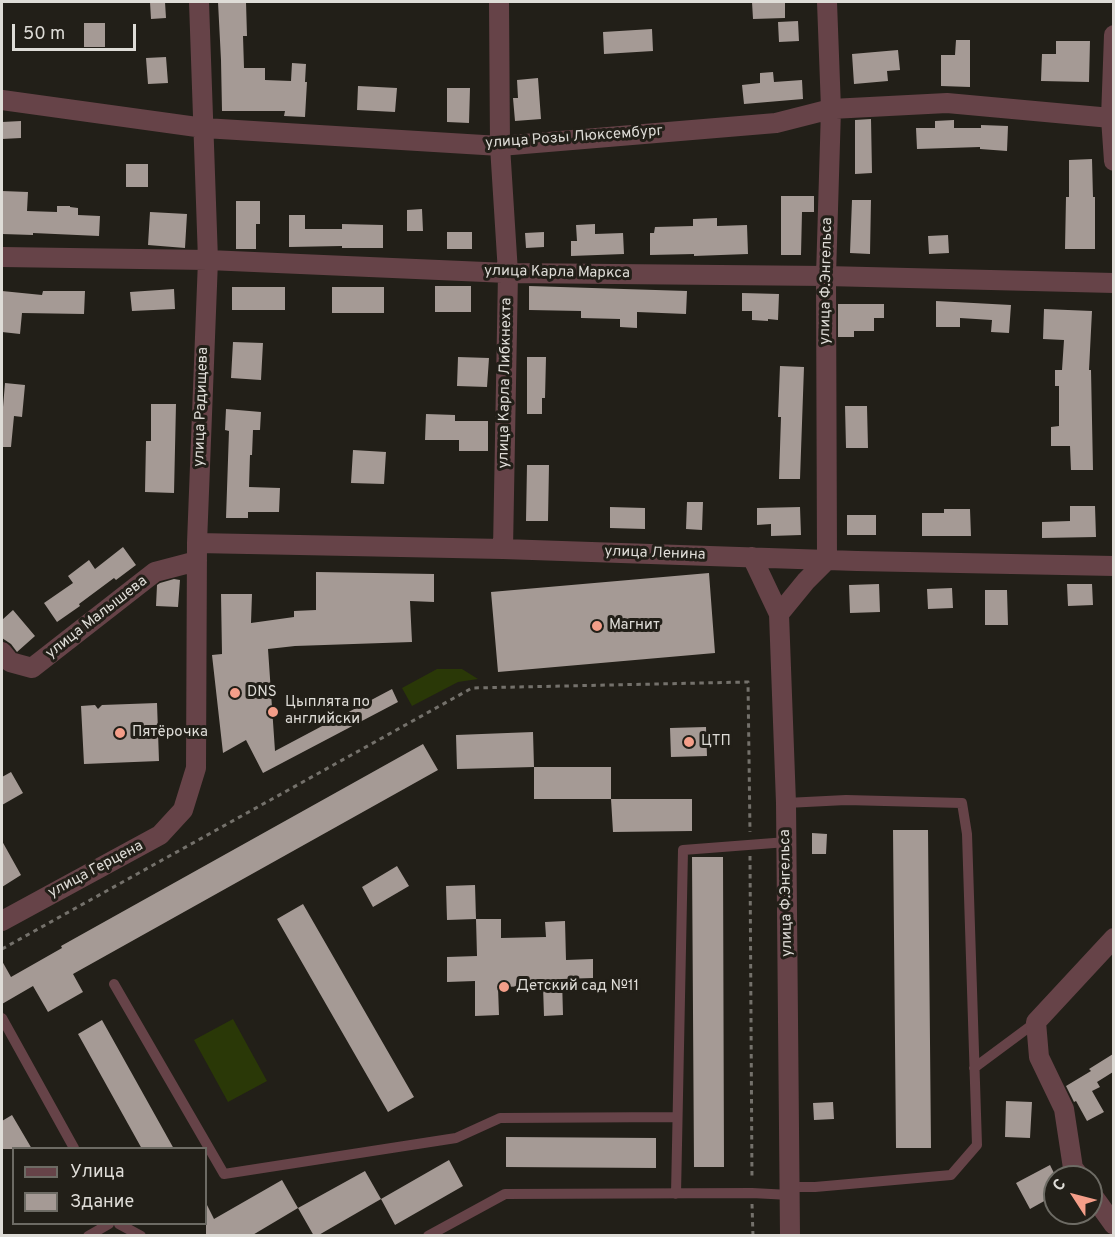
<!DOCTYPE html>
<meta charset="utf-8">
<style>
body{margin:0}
#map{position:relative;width:1115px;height:1237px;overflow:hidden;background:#221f18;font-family:Overpass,sans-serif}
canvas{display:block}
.frame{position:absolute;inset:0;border:3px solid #dedcd7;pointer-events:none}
.legend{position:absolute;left:12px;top:1147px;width:195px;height:78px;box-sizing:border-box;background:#221f18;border:2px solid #6d6b64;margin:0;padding:8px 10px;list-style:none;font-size:18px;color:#dedcd7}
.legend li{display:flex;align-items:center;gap:12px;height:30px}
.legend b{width:30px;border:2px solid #6d6b64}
.north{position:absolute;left:1043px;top:1165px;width:60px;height:60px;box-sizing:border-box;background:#221f18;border:2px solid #6d6b64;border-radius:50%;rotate:306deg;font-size:16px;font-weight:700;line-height:24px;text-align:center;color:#dedcd7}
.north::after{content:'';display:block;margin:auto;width:21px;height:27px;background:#f49e89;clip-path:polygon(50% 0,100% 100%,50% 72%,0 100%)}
.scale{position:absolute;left:12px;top:24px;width:124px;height:27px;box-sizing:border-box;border:3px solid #dedcd7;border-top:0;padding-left:8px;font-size:18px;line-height:21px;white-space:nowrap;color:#dedcd7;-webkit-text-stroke:4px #221f18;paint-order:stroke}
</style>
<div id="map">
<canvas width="1115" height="1237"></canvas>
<div class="frame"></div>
<ul class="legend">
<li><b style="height:8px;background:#664348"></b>Улица</li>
<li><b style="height:16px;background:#a59a95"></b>Здание</li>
</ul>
<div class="north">С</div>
<div class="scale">50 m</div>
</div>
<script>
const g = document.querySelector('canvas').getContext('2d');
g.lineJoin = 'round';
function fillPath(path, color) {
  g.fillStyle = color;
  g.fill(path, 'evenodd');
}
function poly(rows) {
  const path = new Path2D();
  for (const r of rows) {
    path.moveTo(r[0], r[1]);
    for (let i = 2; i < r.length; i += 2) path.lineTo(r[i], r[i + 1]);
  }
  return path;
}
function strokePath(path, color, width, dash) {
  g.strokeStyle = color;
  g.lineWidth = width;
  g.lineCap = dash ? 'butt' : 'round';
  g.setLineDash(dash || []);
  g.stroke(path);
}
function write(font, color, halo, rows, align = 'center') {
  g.font = font + ' Overpass,sans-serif';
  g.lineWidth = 6;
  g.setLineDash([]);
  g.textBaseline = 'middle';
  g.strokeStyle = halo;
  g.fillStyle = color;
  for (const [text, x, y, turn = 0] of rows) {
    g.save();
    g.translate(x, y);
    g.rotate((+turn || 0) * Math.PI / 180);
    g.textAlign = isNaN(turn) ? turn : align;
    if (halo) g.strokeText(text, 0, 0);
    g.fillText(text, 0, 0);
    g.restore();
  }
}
const green = poly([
 [437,669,462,669,478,679,458,682,412,706,402,688],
 [233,1019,267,1081,228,1102,194,1040]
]);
const building = poly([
 [150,2,165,2,166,18,151,19],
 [218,2,246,2,247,36,243,36,244,68,265,68,265,80,291,81,292,63,306,64,305,82,307,82,305,117,284,116,285,111,222,111,221,60],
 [752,2,785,2,785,18,753,19],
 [798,21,799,41,779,42,778,22],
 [84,23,105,23,105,47,84,47],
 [652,29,653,51,604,54,603,32],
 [956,40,970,40,970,87,941,86,941,55,955,55],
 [1056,41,1090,41,1089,82,1041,81,1042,54,1056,54],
 [898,50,900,70,887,71,888,81,854,84,852,54],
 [166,57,168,83,148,84,146,58],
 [773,72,774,82,802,80,803,99,744,104,742,85,760,83,760,73],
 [538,78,541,119,515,121,513,98,518,98,517,80],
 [358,86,397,88,395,112,357,110],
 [447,88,470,88,469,123,447,122],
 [871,119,872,173,855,174,855,120],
 [954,120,954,128,981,128,981,125,1008,126,1007,151,980,149,980,147,917,149,916,128,935,128,935,121],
 [21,121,21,138,2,139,2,122],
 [1092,159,1093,197,1095,197,1095,249,1065,249,1066,197,1069,197,1069,160],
 [126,164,148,164,148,187,126,187],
 [2,191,28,192,27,211,57,212,57,206,70,206,70,207,78,208,78,215,100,216,99,236,33,233,33,235,2,234],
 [781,196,814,196,814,212,802,212,801,255,781,255],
 [852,200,871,200,870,254,850,253],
 [236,201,260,201,260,224,256,224,256,249,236,249],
 [422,209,423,231,407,231,407,210],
 [150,212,187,214,185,248,148,245],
 [289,215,305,215,305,229,342,229,342,224,383,225,383,248,342,248,342,246,289,247],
 [717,218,717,226,747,225,748,254,694,256,694,254,650,255,650,233,654,233,655,227,693,226,693,219],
 [595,224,595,234,623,233,624,254,571,256,571,241,577,241,576,225],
 [447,232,472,232,472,249,447,249],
 [544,232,544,247,526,248,525,233],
 [948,235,949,253,929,254,928,236],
 [435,286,471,286,471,312,435,312],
 [529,286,687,291,686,314,637,312,637,328,620,327,620,319,581,318,581,311,529,310],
 [232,287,285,287,285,310,232,310],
 [332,287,384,287,384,313,332,313],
 [174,289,175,309,132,311,130,292],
 [2,291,42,295,43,291,85,291,84,314,22,313,20,334,2,332],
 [742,293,779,294,778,320,768,319,768,321,752,320,752,311,742,311],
 [936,301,1011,305,1009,333,991,332,992,320,960,318,960,327,936,327],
 [838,304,884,304,884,318,874,318,874,331,854,331,854,337,838,337],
 [1044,309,1092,311,1089,370,1091,370,1093,470,1071,470,1070,446,1051,446,1051,427,1059,426,1059,386,1055,386,1055,370,1062,370,1064,340,1043,339],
 [233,342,263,343,261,380,231,378],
 [458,357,489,358,487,387,457,386],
 [527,357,546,357,545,398,542,398,542,414,527,414],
 [780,366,804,367,800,479,779,479,781,417,778,417],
 [5,383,25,385,22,417,14,416,11,447,2,447,2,407,3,407],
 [151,404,176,404,174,493,145,492,146,441,151,441],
 [845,406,867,406,868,448,846,448],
 [226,409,261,412,260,430,253,430,252,455,250,455,249,487,280,488,279,512,248,512,248,518,226,518,229,431,225,430],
 [426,414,455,415,455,421,488,421,488,451,459,451,459,440,425,440],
 [353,450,386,452,384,484,351,483],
 [527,465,549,465,548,521,526,521],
 [687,502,703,502,702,530,686,529],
 [1070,506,1095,506,1096,537,1042,538,1042,522,1070,521],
 [610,507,645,508,645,529,610,528],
 [800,507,801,535,771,536,771,524,757,525,757,508],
 [944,509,970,509,971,536,922,536,922,513,944,513],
 [847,515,876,515,876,535,847,535],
 [123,547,136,565,116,580,114,578,79,604,80,606,57,622,44,603,73,583,68,576,89,560,95,569],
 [316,572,434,574,434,602,410,601,412,642,295,646,268,649,275,751,392,689,398,702,263,773,246,740,223,753,212,655,222,654,221,594,252,594,251,623,294,617,294,611,316,610],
 [709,573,715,653,498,672,491,592],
 [174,579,180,580,178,607,156,606,157,585,160,583],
 [879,584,880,612,850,613,849,585],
 [1067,584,1092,584,1093,605,1068,606],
 [952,588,953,608,928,609,927,589],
 [985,590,1007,590,1008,625,985,625],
 [13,610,35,636,17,652,11,644,2,638,2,620],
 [157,703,159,761,84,764,81,706,95,705,98,709,102,705],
 [706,727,707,756,671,757,670,728],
 [533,732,534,767,457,769,456,735],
 [423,744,438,770,73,974,83,992,48,1012,33,986,2,1004,2,961,11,977,62,948,61,946],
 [534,767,611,767,611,799,534,799],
 [11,772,23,793,2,805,2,777],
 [611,799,692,799,692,831,613,832],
 [893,830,928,830,931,1148,896,1148],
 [812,833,827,834,826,854,812,854],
 [2,841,21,875,2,887],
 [692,857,723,857,724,1167,694,1167],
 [397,866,409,886,373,907,362,887],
 [475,885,476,919,447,920,446,886],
 [303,904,414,1097,388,1112,277,919],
 [476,919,501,919,501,938,546,937,545,922,565,921,566,960,593,959,593,978,562,979,563,1015,544,1016,543,986,498,987,499,1015,475,1016,475,981,447,982,447,957,477,956],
 [102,1020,174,1149,142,1149,78,1034],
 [1113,1054,1113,1072,1097,1082,1100,1087,1092,1091,1104,1112,1087,1121,1076,1101,1074,1102,1066,1086,1091,1071,1089,1069],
 [1006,1101,1032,1102,1030,1138,1005,1137],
 [833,1102,834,1119,814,1120,813,1103],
 [12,1115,32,1149,2,1149,2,1121],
 [506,1137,656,1138,656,1168,506,1167],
 [449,1160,463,1186,395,1225,381,1199],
 [1050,1165,1055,1175,1055,1195,1030,1209,1016,1183],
 [365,1171,381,1199,317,1236,314,1236,298,1208],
 [282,1180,298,1208,251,1236,206,1236,206,1203,214,1219]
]);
const path = poly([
 [750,856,752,1180],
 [2,949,472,688,748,682,750,832],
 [752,1204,753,1236]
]);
const lane = poly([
 [786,803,846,800,962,803,967,834,977,1145,951,1175,815,1187,790,1187],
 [114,984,224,1174,456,1138,500,1118,677,1117],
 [2,1018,74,1148],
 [974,1068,1036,1022],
 [676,1194,683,850,787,842],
 [119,1224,141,1236],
 [88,1236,109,1224],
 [428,1236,505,1194,752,1193,790,1195]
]);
const street = poly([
 [499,2,500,146,508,273,503,549],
 [1114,35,1111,118,1114,161],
 [2,100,204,128,500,146,776,123,831,109,947,103,1111,118],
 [2,257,208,260,508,273,826,276,1114,283],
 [197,543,503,549,857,561,1114,566],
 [752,557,779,614,786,803,790,1236],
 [779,614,806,581,827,560,826,276,831,109,827,2],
 [2,652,10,662,32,668,155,572,197,561],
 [2,921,160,835,183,810,196,768,197,543,208,260,199,2],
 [1080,1177,1073,1168,1064,1109,1039,1057,1036,1022,1114,938],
 [1091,1193,1114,1225]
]);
const markers = [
 [597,626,6,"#f49e89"],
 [235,693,6,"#f49e89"],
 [273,712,6,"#f49e89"],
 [120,733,6,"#f49e89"],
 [689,742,6,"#f49e89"],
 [504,987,6,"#f49e89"]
];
const streetNames = [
 ["улица Розы Люксембург",574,138,-4],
 ["улица Карла Маркса",557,273,1],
 ["улица Ф.Энгельса",827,281,-89],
 ["улица Карла Либкнехта",506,383,-89],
 ["улица Радищева",202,407,-88],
 ["улица Ленина",655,554,2],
 ["улица Малышева",97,618,-38],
 ["улица Герцена",96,870,-28],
 ["улица Ф.Энгельса",787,893,-91]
];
const poiNames = [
 ["Магнит",609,626],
 ["DNS",247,693],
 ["Цыплята по",285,703],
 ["английски",285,720],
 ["Пятёрочка",132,733],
 ["ЦТП",701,742],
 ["Детский сад №11",516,987]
];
fillPath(green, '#2a3807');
fillPath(building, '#a59a95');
strokePath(path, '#74716b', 3, [4.5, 4.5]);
strokePath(lane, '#664348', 10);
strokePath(street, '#664348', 20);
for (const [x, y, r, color] of markers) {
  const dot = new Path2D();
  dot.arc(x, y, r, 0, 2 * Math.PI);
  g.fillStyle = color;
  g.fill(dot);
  strokePath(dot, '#221f18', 2);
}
write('15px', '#dedcd7', '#221f18', streetNames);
write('15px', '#dedcd7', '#221f18', poiNames, 'left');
</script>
